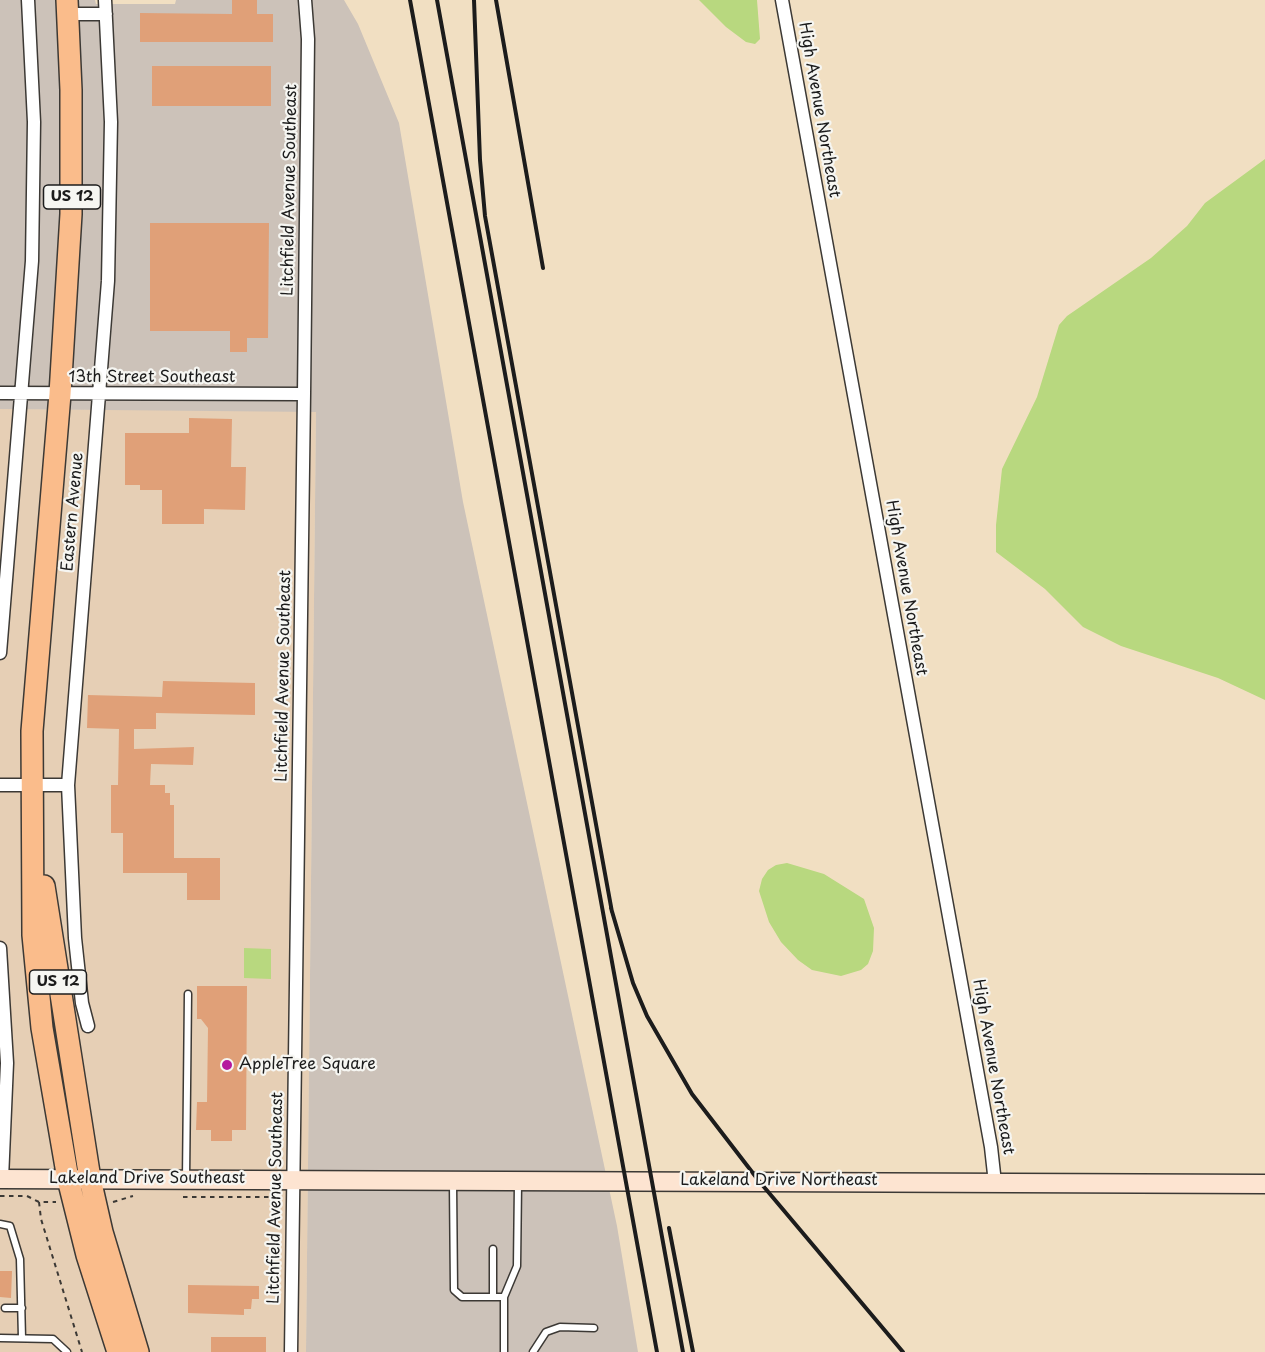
<!DOCTYPE html>
<style>
body{margin:0}
canvas{display:block;background:#f1dfc2}
</style>
<canvas width="1265" height="1352"></canvas>
<script>
const g = document.querySelector('canvas').getContext('2d');
g.lineJoin = 'round';
function fillPath(path, color) {
  g.fillStyle = color;
  g.fill(path, 'evenodd');
}
function poly(rows) {
  const path = new Path2D();
  for (const r of rows) {
    path.moveTo(r[0], r[1]);
    for (let i = 2; i < r.length; i += 2) path.lineTo(r[i], r[i + 1]);
  }
  return path;
}
function strokePath(path, color, width, dash) {
  g.strokeStyle = color;
  g.lineWidth = width;
  g.lineCap = dash ? 'butt' : 'round';
  g.setLineDash(dash || []);
  g.stroke(path);
}
function write(font, color, halo, rows, align = 'center') {
  g.font = font + ' "Playpen Sans",sans-serif';
  g.lineWidth = 4.5;
  g.setLineDash([]);
  g.textBaseline = 'middle';
  g.strokeStyle = halo;
  g.fillStyle = color;
  for (const [text, x, y, turn = 0] of rows) {
    g.save();
    g.translate(x, y);
    g.rotate((+turn || 0) * Math.PI / 180);
    g.textAlign = isNaN(turn) ? turn : align;
    if (halo) g.strokeText(text, 0, 0);
    g.fillText(text, 0, 0);
    g.restore();
  }
}
const built = poly([
 [0,409,316,411,306,1352,0,1352]
]);
const industrial = poly([
 [0,0,95,0,96,4,175,4,176,0,344,0,358,24,399,123,463,502,617,1226,638,1352,306,1352,316,412,0,409]
]);
const green = poly([
 [699,0,757,0,760,39,755,44,746,42,726,27],
 [1265,159,1265,700,1218,678,1121,646,1083,627,1045,589,996,552,996,525,1002,469,1037,397,1059,325,1067,316,1151,258,1187,226,1205,203],
 [787,863,824,874,864,899,874,928,873,951,868,964,861,970,841,976,812,970,798,960,781,942,769,922,759,891,762,879,768,870,776,865],
 [244,948,271,949,271,979,244,978]
]);
const building = poly([
 [232,0,257,0,257,14,273,14,273,42,140,42,140,13,232,14],
 [152,66,271,66,271,106,152,106],
 [150,223,269,223,268,338,247,338,247,352,230,352,230,331,150,331],
 [189,418,232,419,231,467,246,467,245,510,204,509,204,524,162,524,162,490,140,490,140,485,125,485,125,433,189,433],
 [163,681,255,683,255,715,156,713,156,729,134,729,134,749,194,747,193,765,151,764,150,785,165,785,165,793,170,793,170,805,174,805,174,858,220,858,220,900,187,900,187,873,123,873,123,833,111,833,111,785,118,785,119,729,87,728,88,695,162,697],
 [197,986,247,986,246,1130,232,1130,232,1141,211,1141,211,1130,196,1130,197,1102,207,1102,208,1028,201,1019,197,1019],
 [0,1271,12,1271,11,1298,0,1297],
 [188,1285,259,1286,259,1299,252,1299,251,1309,244,1309,244,1315,188,1313],
 [211,1337,266,1337,266,1352,211,1352]
]);
const path = poly([
 [0,1196,27,1196,39,1202,56,1202],
 [183,1197,280,1197],
 [39,1202,41,1219,82,1352],
 [113,1202,133,1196]
]);
const service = poly([
 [186,1179,188,994],
 [453,1184,454,1290,462,1297,504,1297],
 [0,1224,10,1226,20,1259,22,1338],
 [493,1297,493,1249],
 [5,1308,22,1308],
 [0,1338,53,1339,67,1352],
 [504,1352,504,1297,517,1266,518,1184],
 [533,1352,546,1332,560,1327,594,1328]
]);
const minor = poly([
 [782,0,991,1147,995,1183],
 [68,14,106,14],
 [0,393,304,394],
 [0,653,32,261,34,122,28,0],
 [0,785,68,785],
 [0,948,7,1063,2,1179],
 [88,1026,82,1003,75,938,68,785,108,281,111,122,105,0],
 [291,1352,304,394,308,39,305,0]
]);
const secondary = poly([
 [0,1179,1265,1184]
]);
const trunk = poly([
 [67,0,71,90,71,214,60,394,32,731,33,935,42,1028,68,1179,87,1255,118,1352],
 [44,886,90,1179,102,1232,138,1352]
]);
const rail = poly([
 [410,0,657,1352],
 [437,0,683,1352],
 [474,0,480,160,485,216,612,912],
 [496,0,543,268],
 [611,908,633,983,647,1016,692,1094,759,1181,903,1352],
 [669,1228,693,1352]
]);
const markers = [
 [227,1065,6,"#b5179e"]
];
const shields = [
 [72,197,57],
 [58,982,57]
];
const shieldNames = [
 ["US 12",72,197],
 ["US 12",58,982]
];
const streetNames = [
 ["High Avenue Northeast",819,110,80],
 ["Litchfield Avenue Southeast",290,190,-89],
 ["13th Street Southeast",152,378],
 ["Eastern Avenue",73,512,-85],
 ["High Avenue Northeast",906,588,80],
 ["Litchfield Avenue Southeast",284,676,-89],
 ["High Avenue Northeast",993,1067,80],
 ["Lakeland Drive Southeast",147,1179],
 ["Lakeland Drive Northeast",779,1181],
 ["Litchfield Avenue Southeast",276,1198,-89]
];
const poiNames = [
 ["AppleTree Square",239,1065]
];
fillPath(built, '#e6cfb5');
fillPath(industrial, '#ccc2b9');
fillPath(green, '#b8d87f');
fillPath(building, '#e0a078');
strokePath(service, '#3c3935', 9);
strokePath(minor, '#3c3935', 15);
strokePath(secondary, '#3c3935', 21);
strokePath(trunk, '#3c3935', 24);
strokePath(path, '#3c3935', 2, [4.5, 4.5]);
strokePath(service, '#fff', 6);
strokePath(minor, '#fff', 12);
strokePath(secondary, '#fde4d1', 18);
strokePath(trunk, '#fabc8b', 21);
strokePath(rail, '#1c1c1c', 4);
for (const [x, y, r, color] of markers) {
  const dot = new Path2D();
  dot.arc(x, y, r, 0, 2 * Math.PI);
  g.fillStyle = color;
  g.fill(dot);
  strokePath(dot, '#f6f6f2', 2);
}
for (const [x, y, w] of shields) {
  const box = new Path2D();
  box.roundRect(x - w / 2, y - 12, w, 24, 4.5);
  g.fillStyle = '#f6f6f2';
  g.fill(box);
  strokePath(box, '#1c1c1c', 1.5);
}
write('bold 15px', '#1c1c1c', null, shieldNames);
write('16px', '#1c1c1c', '#f6f6f2', streetNames);
write('16px', '#1c1c1c', '#f6f6f2', poiNames, 'left');
</script>
